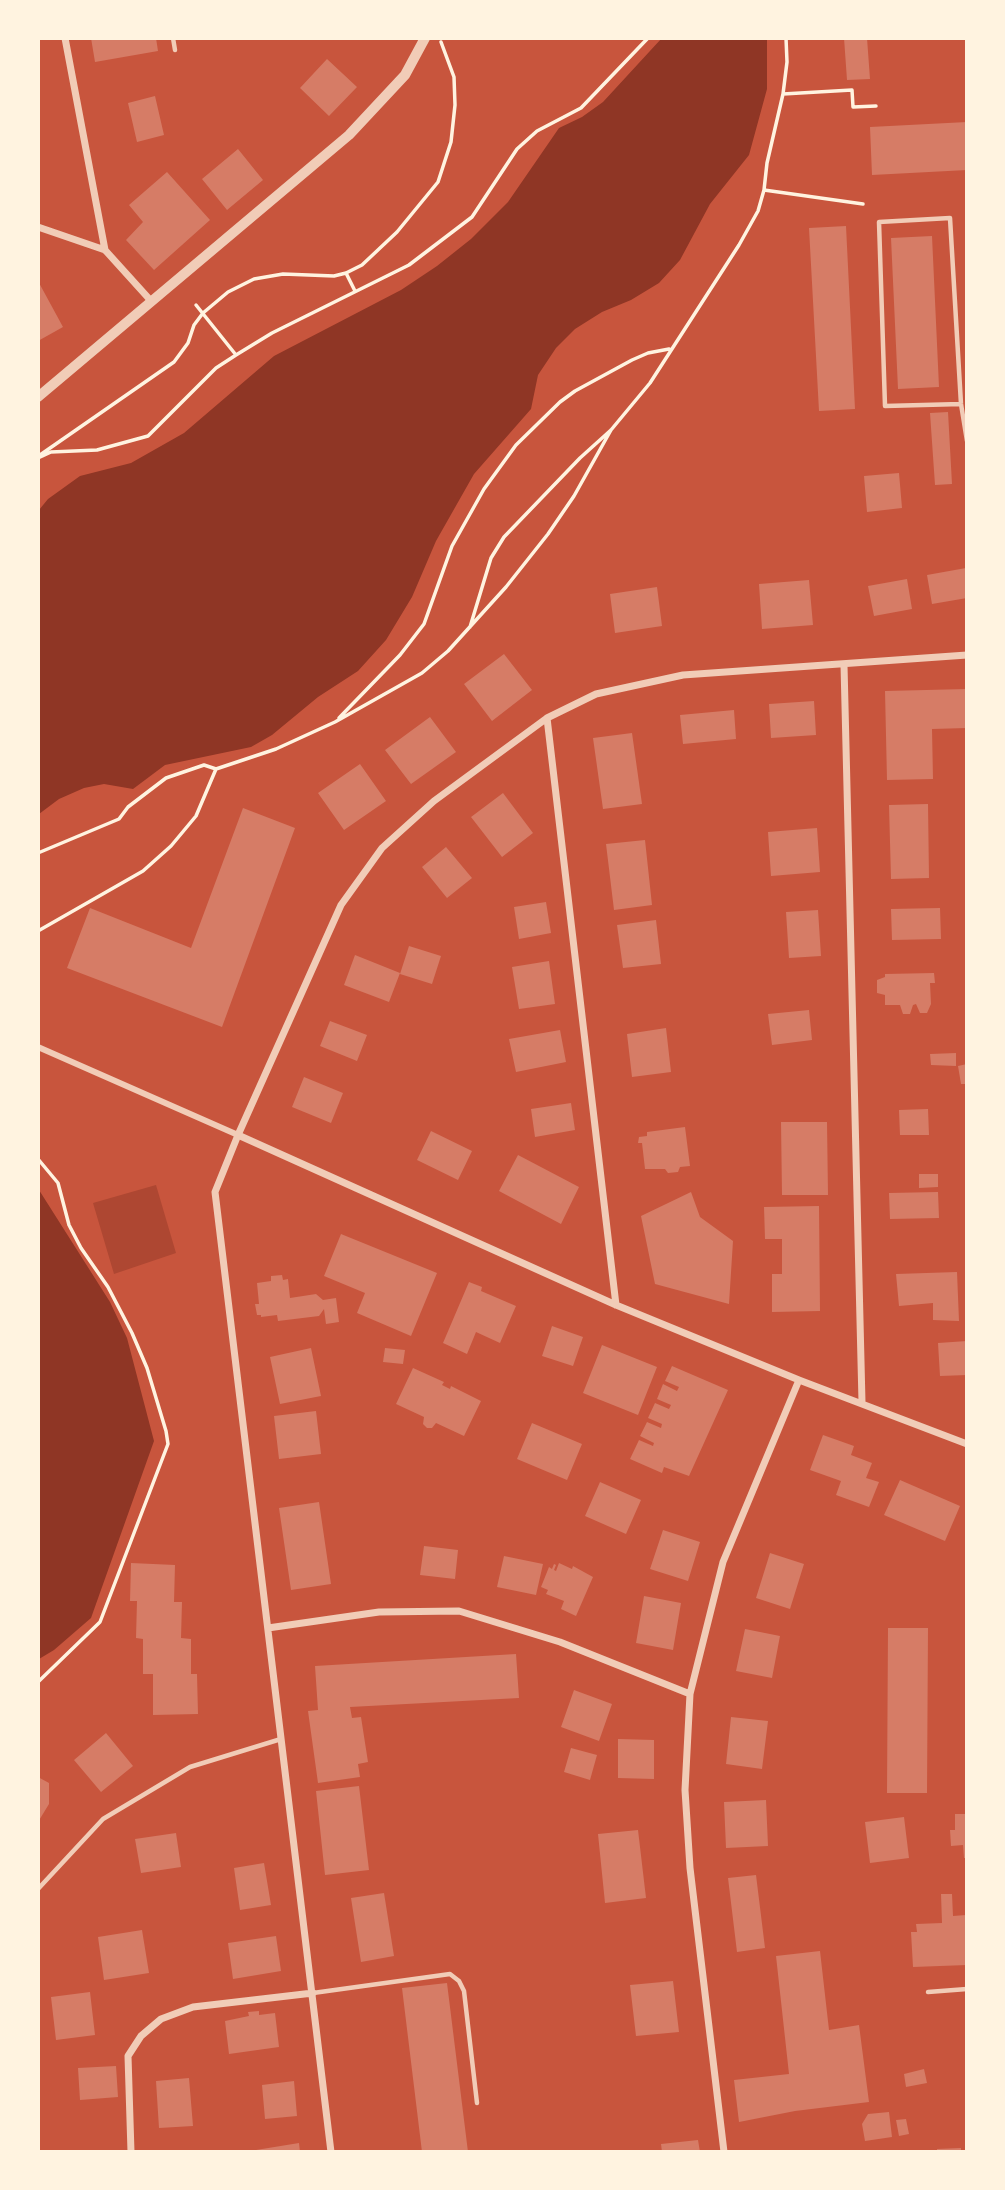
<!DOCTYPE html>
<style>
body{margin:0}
#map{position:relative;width:1005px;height:2190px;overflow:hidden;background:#c8553d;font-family:"Exo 2",sans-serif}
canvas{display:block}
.frame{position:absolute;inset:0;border:40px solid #fff3e0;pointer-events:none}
</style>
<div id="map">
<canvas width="1005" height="2190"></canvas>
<div class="frame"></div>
</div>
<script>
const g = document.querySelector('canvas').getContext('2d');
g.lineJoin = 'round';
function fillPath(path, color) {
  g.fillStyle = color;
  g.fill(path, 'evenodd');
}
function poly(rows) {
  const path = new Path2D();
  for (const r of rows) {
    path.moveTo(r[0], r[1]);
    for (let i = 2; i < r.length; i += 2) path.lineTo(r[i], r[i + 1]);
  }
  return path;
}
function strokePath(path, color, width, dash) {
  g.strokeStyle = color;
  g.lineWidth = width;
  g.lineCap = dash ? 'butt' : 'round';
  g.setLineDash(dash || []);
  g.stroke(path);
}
const green = poly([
 [156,1185,176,1253,114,1274,93,1203]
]);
const water = poly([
 [661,39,767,39,767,89,749,155,710,204,680,260,659,283,631,300,602,312,575,329,556,348,538,375,531,409,474,474,436,541,412,597,386,640,358,671,318,697,272,735,251,747,165,765,133,789,104,784,84,788,59,799,39,814,39,510,48,499,80,476,131,463,184,433,274,356,401,290,437,266,471,239,508,202,559,128,582,117,603,102],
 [39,1190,110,1302,127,1338,154,1441,91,1618,54,1650,39,1659]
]);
const building = poly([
 [91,38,156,38,158,51,95,62],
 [844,38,867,38,870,79,847,80],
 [327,59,357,87,329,116,300,88],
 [155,96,164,135,137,142,128,103],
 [967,122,967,170,872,175,870,127],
 [238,149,263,180,227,210,202,179],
 [167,172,210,220,154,270,126,240,143,222,129,205],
 [846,226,855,409,819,411,809,228],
 [932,236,939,387,898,389,891,238],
 [38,281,63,327,38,341],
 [948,412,952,484,935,485,930,413],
 [899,473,902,508,867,512,864,476],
 [966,568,967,598,932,604,927,575],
 [907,579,912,609,874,616,868,586],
 [809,580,813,625,762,629,759,584],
 [657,587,662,626,615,633,610,594],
 [504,654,532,690,492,721,464,684],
 [967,689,967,728,932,729,933,779,887,780,885,691],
 [814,701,816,735,771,738,769,704],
 [734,710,736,739,683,744,680,715],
 [430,717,456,752,411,784,385,750],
 [632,733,642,804,603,809,593,738],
 [360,764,386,801,344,830,318,793],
 [503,793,533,833,502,857,471,817],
 [928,804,929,878,891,879,889,805],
 [243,808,295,828,222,1027,67,968,90,908,191,948],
 [817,828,820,872,771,876,768,832],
 [645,840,652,905,614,910,606,844],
 [446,847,472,878,447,898,422,867],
 [546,902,551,933,519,939,514,907],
 [940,908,941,939,892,940,891,909],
 [818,910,821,956,789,958,786,912],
 [656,920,661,964,623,968,617,925],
 [409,946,441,956,432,984,400,974],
 [355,955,400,973,389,1002,344,985],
 [549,961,555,1004,519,1009,512,967],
 [934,973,935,983,930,983,931,1004,927,1013,920,1013,916,1004,913,1005,910,1014,903,1014,900,1005,885,1005,885,995,877,993,877,980,885,977,885,974],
 [809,1010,812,1040,772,1045,768,1014],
 [330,1021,367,1035,357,1061,320,1046],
 [666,1028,671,1072,632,1077,627,1034],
 [560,1030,566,1062,516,1072,509,1039],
 [956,1053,956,1066,931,1065,930,1054],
 [967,1064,967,1084,961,1084,958,1066],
 [304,1077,343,1093,331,1123,292,1107],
 [571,1103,575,1130,535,1137,531,1109],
 [928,1109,929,1135,900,1135,899,1110],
 [781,1122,827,1122,828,1195,782,1195],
 [685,1127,690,1166,680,1167,678,1172,668,1173,665,1169,645,1169,642,1143,638,1143,639,1137,647,1136,647,1132],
 [431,1131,472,1151,458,1180,417,1160],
 [518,1155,579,1187,561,1224,499,1191],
 [919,1174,938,1174,938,1187,919,1188],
 [691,1192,700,1217,733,1241,729,1304,655,1284,641,1216],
 [938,1192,939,1218,890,1219,889,1193],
 [819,1206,820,1311,772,1312,772,1274,782,1274,782,1239,765,1239,764,1207],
 [341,1234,437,1273,411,1336,357,1313,365,1293,324,1276],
 [957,1272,959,1321,933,1320,933,1303,899,1306,896,1274],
 [282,1275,283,1280,288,1279,290,1298,316,1294,323,1300,336,1298,339,1322,326,1324,324,1309,319,1316,278,1321,277,1315,261,1317,261,1315,257,1315,255,1304,259,1304,257,1283,271,1281,271,1276],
 [469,1282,482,1287,481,1291,516,1306,500,1343,476,1332,467,1354,443,1343],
 [552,1326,583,1337,573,1366,542,1356],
 [967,1341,967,1375,940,1376,938,1343],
 [602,1345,657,1367,638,1415,583,1393],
 [311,1348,321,1396,280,1404,270,1357],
 [385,1348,405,1350,403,1364,383,1362],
 [672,1366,728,1390,689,1476,664,1467,662,1473,630,1459,639,1440,653,1446,654,1443,640,1436,647,1422,661,1428,662,1424,648,1418,655,1403,669,1409,671,1405,657,1399,663,1384,677,1391,679,1387,665,1381],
 [413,1368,444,1382,442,1385,450,1389,451,1386,481,1401,464,1436,436,1423,432,1428,427,1428,423,1424,424,1417,396,1404],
 [316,1411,321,1454,279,1459,274,1416],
 [532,1423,582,1444,567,1480,517,1459],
 [823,1435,854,1446,851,1455,872,1463,866,1478,879,1482,869,1507,836,1495,841,1481,810,1470],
 [900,1480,960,1506,945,1541,884,1515],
 [600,1482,641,1500,626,1534,585,1516],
 [319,1502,331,1584,291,1590,279,1508],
 [663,1530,700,1542,688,1581,650,1569],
 [424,1546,458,1550,455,1579,420,1575],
 [770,1553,804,1564,790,1609,756,1598],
 [504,1556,543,1564,536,1595,497,1587],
 [131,1563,175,1565,174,1602,182,1602,181,1638,191,1639,191,1674,197,1674,198,1714,153,1715,153,1674,143,1674,143,1639,136,1638,137,1601,130,1601],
 [559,1563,572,1569,573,1566,593,1577,576,1616,561,1609,564,1601,546,1594,548,1590,541,1587,549,1567,552,1569,554,1564,556,1565,554,1570,556,1571],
 [644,1596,681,1603,673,1650,636,1643],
 [888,1628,928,1628,927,1793,887,1793],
 [745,1629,780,1636,772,1678,736,1671],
 [516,1654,519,1698,350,1707,352,1718,361,1717,368,1762,358,1764,360,1777,318,1783,308,1711,318,1710,315,1666],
 [574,1690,612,1704,599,1741,561,1727],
 [731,1717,768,1721,762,1769,726,1764],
 [106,1733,133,1766,101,1792,74,1760],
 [618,1739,654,1740,654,1779,618,1778],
 [571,1748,597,1755,590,1780,564,1772],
 [38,1777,49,1783,49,1804,38,1822],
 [359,1786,369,1870,325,1875,316,1791],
 [766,1800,768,1846,726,1848,724,1802],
 [955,1814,967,1814,967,1858,964,1858,963,1845,951,1846,950,1830,955,1830],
 [904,1817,909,1858,870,1863,865,1822],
 [638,1830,646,1898,605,1903,598,1834],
 [176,1833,181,1867,141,1873,135,1839],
 [264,1863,271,1905,240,1910,234,1868],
 [756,1875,765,1948,737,1952,728,1878],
 [384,1893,394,1956,361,1962,351,1898],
 [941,1894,952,1894,953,1916,966,1915,967,1965,913,1967,911,1932,917,1932,916,1924,942,1923],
 [142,1930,149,1973,104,1980,98,1937],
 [276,1936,281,1971,233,1979,228,1943],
 [820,1951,829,2030,859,2025,869,2102,795,2111,739,2122,734,2080,789,2074,776,1956],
 [673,1981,679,2032,636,2036,630,1985],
 [447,1983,468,2152,422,2152,402,1988],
 [90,1992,95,2035,56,2040,51,1997],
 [259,2011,259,2015,275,2013,279,2047,229,2054,225,2021,249,2016,248,2012],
 [116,2066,118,2097,80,2100,78,2068],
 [924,2069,927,2083,906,2087,904,2074],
 [189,2078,193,2126,159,2128,156,2081],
 [294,2081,297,2116,265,2119,262,2085],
 [889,2112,892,2137,865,2141,862,2124,868,2114],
 [906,2119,909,2134,899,2136,896,2120],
 [698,2140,700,2152,662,2152,661,2144],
 [299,2143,300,2152,256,2152,256,2150],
 [961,2148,961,2152,937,2152,937,2149]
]);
const path = poly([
 [783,94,852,90,853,107,876,106],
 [764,190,863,204],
 [346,273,355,291],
 [196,305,236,355],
 [40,455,174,362,188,343,194,325,203,313,228,292,254,279,283,274,334,276,346,273,362,265,397,232,438,182,451,142,455,105,454,77,441,42],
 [38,458,51,452,97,450,148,436,216,368,236,355,272,333,409,265,472,217,517,149,537,131,581,108,648,38],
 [470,627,491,558,504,537,580,458,611,430,650,383,739,245,758,211,764,190,767,163,783,94,787,62,786,38],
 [339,718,400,655,424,624,452,546,484,489,516,445,560,402,575,391,632,360,648,353,669,349],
 [38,853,119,819,128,807,166,778,204,765,216,769],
 [38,931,143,871,171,846,196,816,216,769,276,749,335,722,422,673,448,651,506,587,548,534,574,496,611,430],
 [38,1159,58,1183,69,1225,81,1248,108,1287,132,1333,147,1368,166,1431,168,1444,100,1622,38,1682]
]);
const service = poly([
 [173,38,175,50],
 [961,404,885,406,879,222,950,218,961,404,967,441],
 [38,1889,103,1819,190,1767,281,1739],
 [928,1992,967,1989],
 [313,1993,450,1974,459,1981,464,1991,477,2103]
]);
const pedestrian = poly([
 [38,1047,238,1135]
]);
const minor = poly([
 [65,38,105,250],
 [38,227,105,250,152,302],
 [844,665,862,1402],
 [547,718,616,1305],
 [238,1135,616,1305,799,1380,967,1444],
 [268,1628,379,1612,459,1611,560,1642,690,1694],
 [131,2152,128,2056,141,2036,161,2019,193,2007,313,1993],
 [331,2152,215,1192,238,1135,341,905,382,848,434,801,547,718,596,694,683,675,967,655],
 [724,2152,690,1868,685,1790,690,1694,723,1562,799,1380]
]);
const tertiary = poly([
 [38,397,349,135,405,75,425,38]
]);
fillPath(green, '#ae4732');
fillPath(water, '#8f3625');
fillPath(building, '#d67c66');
strokePath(path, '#fff3e0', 3.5);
strokePath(service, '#f1ccb7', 4.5);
strokePath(pedestrian, '#f1ccb7', 6);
strokePath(minor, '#f1ccb7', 7);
strokePath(tertiary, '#f1ccb7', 10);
</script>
